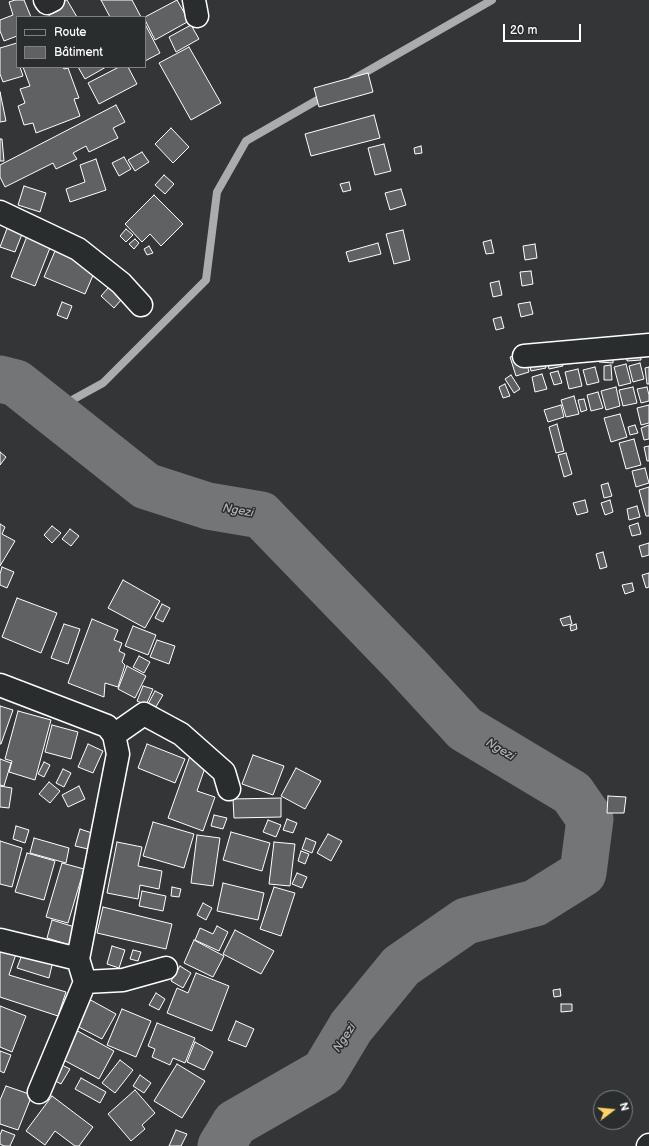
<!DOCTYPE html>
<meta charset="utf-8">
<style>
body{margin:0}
#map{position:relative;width:649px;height:1146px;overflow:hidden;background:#333536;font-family:"Balsamiq Sans",sans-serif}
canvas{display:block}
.legend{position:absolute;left:16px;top:16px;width:130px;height:52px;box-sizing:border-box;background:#2a2d2e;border:1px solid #7f8182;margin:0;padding:5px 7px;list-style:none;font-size:12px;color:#fff}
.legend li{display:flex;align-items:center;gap:8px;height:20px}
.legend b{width:20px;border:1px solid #7f8182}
.north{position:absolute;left:593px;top:1090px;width:40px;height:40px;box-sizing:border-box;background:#2a2d2e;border:1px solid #7f8182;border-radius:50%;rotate:74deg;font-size:11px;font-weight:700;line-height:16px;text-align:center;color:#fff}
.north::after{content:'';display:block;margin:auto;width:14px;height:18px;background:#ffd166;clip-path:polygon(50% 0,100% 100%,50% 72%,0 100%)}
.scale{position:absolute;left:503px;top:24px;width:78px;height:18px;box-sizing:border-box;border:2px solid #fff;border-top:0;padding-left:5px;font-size:12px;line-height:14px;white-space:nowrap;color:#fff;-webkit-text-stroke:3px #2a2d2e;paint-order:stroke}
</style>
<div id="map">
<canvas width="649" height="1146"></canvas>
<ul class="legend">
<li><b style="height:5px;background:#2a2d2e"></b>Route</li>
<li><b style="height:11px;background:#5f6162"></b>Bâtiment</li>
</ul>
<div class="north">N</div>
<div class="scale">20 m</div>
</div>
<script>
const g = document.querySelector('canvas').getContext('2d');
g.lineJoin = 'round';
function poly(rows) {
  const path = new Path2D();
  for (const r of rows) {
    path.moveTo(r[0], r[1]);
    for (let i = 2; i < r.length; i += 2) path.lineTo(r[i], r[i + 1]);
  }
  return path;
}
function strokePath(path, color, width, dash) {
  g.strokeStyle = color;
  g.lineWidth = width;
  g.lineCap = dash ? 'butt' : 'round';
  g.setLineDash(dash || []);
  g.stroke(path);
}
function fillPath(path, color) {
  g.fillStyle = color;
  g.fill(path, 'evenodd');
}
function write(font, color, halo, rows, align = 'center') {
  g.font = font + ' "Balsamiq Sans",sans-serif';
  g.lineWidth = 3;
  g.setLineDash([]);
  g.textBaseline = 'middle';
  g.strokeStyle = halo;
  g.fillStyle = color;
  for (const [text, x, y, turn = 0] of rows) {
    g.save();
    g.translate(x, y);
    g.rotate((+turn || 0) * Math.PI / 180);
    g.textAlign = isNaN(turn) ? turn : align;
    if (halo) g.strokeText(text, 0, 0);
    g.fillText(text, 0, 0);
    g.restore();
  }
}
const stream = poly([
 [352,80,492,0],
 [52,411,103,383,206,280,217,192,246,141,326,95]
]);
const river = poly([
 [0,379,16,383,146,486,208,506,261,515,406,665,465,729,572,793,590,819,583,873,535,903,466,921,401,966,351,1027,324,1072,235,1123,221,1146]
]);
const building = poly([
 [15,0,24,0,31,17,17,17,17,36,4,41,0,31,0,20,13,15,9,2,15,0],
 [54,0,67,0,77,17,50,17,44,6,54,0],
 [101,0,132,0,141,17,110,17,101,0],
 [177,0,189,21,155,40,145,20,145,17,177,0],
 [145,24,160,53,145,61,145,24],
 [191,25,199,39,176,52,169,37,191,25],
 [17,43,17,67,20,67,23,76,3,82,0,74,0,48,17,43],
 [189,47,221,103,191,120,159,63,189,47],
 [23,67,63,67,64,69,68,68,79,98,74,99,80,116,36,133,33,123,24,125,18,106,25,103,20,89,30,86,23,67],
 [78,67,106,67,85,79,78,67],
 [119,67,128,67,137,84,99,104,88,83,119,67],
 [368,73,373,92,319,107,314,88,368,73],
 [0,92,6,121,0,122,0,92],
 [116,105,125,122,113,128,118,138,89,152,86,146,73,153,77,159,56,169,53,163,5,187,0,177,0,165,116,105],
 [374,115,380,138,311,156,305,134,374,115],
 [171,128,189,147,173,163,155,144,171,128],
 [0,139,2,139,4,161,0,161,0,139],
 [384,144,391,171,375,175,368,148,384,144],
 [421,146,422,153,415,154,414,148,421,146],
 [142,152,149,162,135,171,128,160,142,152],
 [124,157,131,169,119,176,112,163,124,157],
 [96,159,106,190,70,202,66,189,85,182,80,165,96,159],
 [164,175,174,184,165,194,155,185,164,175],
 [349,182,351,190,343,192,340,184,349,182],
 [24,186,46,193,40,212,18,205,24,186],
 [401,189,406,205,390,210,385,193,401,189],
 [154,195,183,224,161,246,150,234,142,242,125,224,154,195],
 [11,218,26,224,15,252,0,247,11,218],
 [31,226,55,235,35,286,11,277,31,226],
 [126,229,133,235,126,242,120,236,126,229],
 [403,230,410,260,394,264,386,234,403,230],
 [135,239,139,243,134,249,129,244,135,239],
 [63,240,97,266,85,294,44,277,55,251,58,252,63,240],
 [491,240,494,253,486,254,483,242,491,240],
 [378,243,381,254,349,262,346,252,378,243],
 [535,244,537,258,525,260,523,246,535,244],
 [149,246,153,253,147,255,144,249,149,246],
 [531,271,533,284,522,286,520,272,531,271],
 [116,279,129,291,114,308,101,296,116,279],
 [499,281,502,295,493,297,490,283,499,281],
 [62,302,72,306,67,319,57,315,62,302],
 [530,302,533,314,521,317,518,304,530,302],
 [501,317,504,328,496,330,493,319,501,317],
 [627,344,640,344,641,360,627,361,627,344],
 [600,345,614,345,613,363,599,362,600,345],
 [558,347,563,366,549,369,545,350,558,347],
 [541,348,546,368,531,371,527,352,541,348],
 [524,353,529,372,516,376,510,357,524,353],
 [640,363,644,379,633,382,629,366,640,363],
 [626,364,631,383,619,386,614,367,626,364],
 [611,365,612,380,604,380,604,366,611,365],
 [595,367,599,382,587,385,583,370,595,367],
 [649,367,649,384,647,384,645,368,649,367],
 [578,369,582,386,569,389,565,372,578,369],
 [558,371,562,383,554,385,550,373,558,371],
 [542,374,547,389,535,392,532,377,542,374],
 [511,375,520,389,514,393,505,379,511,375],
 [505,384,510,396,503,398,499,387,505,384],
 [616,387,620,406,606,410,601,391,616,387],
 [633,387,637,403,623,406,619,390,633,387],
 [647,387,649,395,649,401,641,403,637,389,647,387],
 [598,392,603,408,591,411,587,395,598,392],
 [574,396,579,414,566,417,561,400,574,396],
 [584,399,587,410,581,412,578,400,584,399],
 [561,405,564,417,548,422,544,410,561,405],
 [649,405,649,423,641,425,637,408,649,405],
 [620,414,627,437,611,442,604,418,620,414],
 [557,424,564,451,556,453,549,427,557,424],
 [635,425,638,433,630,435,628,427,635,425],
 [649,425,649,439,644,440,641,428,649,425],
 [634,439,641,465,626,469,619,443,634,439],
 [649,446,649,461,647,461,644,447,649,446],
 [0,452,6,457,0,465,0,452],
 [566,453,572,474,564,477,558,455,566,453],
 [645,468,649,483,636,487,632,471,645,468],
 [608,483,612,496,604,498,601,485,608,483],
 [649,487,649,516,646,516,639,490,649,487],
 [585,500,588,512,577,515,573,503,585,500],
 [610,500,613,512,605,515,601,503,610,500],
 [637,506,640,517,629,520,627,509,637,506],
 [638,523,641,534,632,536,629,526,638,523],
 [0,524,5,527,2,534,15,541,0,566,0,524],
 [52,526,61,533,52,543,44,535,52,526],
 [70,529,79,536,71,546,62,539,70,529],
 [649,543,649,555,642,557,639,546,649,543],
 [603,552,607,567,600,569,596,554,603,552],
 [2,567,14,572,7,588,0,585,0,574,2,567],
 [649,573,649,587,646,588,642,575,649,573],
 [123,580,160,601,145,628,108,608,123,580],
 [632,583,634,591,625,594,622,585,632,583],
 [17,598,57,613,41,653,2,637,17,598],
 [162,604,170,608,163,622,155,618,162,604],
 [570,616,572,624,563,626,560,619,570,616],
 [92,619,118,630,114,640,122,643,119,651,125,654,122,662,125,665,118,687,105,683,104,697,68,683,92,619],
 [64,624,80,629,68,664,51,658,64,624],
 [576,624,577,629,571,631,570,626,576,624],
 [133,626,156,635,148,655,125,646,133,626],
 [157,640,175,646,169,664,150,657,157,640],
 [139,656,150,662,144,673,133,667,139,656],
 [127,666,146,676,135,698,118,689,127,666],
 [143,686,153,689,146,705,137,701,143,686],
 [155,691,163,695,154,710,147,706,155,691],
 [0,706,13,710,1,744,0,744,0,706],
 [18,711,51,720,35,780,9,772,12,761,5,759,18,711],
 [52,725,78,732,71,759,45,752,52,725],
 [88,744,103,751,93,773,78,767,88,744],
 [147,744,185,759,175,783,138,768,147,744],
 [253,755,284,766,273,795,242,784,253,755],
 [190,756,207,762,197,791,215,797,203,831,168,818,190,756],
 [0,759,11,763,4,786,0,785,0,759],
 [44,762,50,765,44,777,38,774,44,762],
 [296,768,321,781,305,809,281,796,296,768],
 [63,769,71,773,64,787,56,783,63,769],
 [49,782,60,791,50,803,39,794,49,782],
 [0,786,12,788,9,808,0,807,0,786],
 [79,786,85,799,68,807,62,795,79,786],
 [608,796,626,797,624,813,607,813,608,796],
 [281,798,281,817,234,818,233,799,281,798],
 [214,815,227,818,223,829,211,826,214,815],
 [287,819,297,823,293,833,283,830,287,819],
 [268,820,281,825,276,837,263,832,268,820],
 [153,822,194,834,184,868,143,856,153,822],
 [16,826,29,830,25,843,13,839,16,826],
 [80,829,92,833,88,849,75,846,80,829],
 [231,832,270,843,262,871,223,860,231,832],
 [328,834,342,841,331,861,317,853,328,834],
 [197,835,220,838,213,886,191,883,197,835],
 [34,838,69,848,66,863,30,853,34,838],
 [306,838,316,842,312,853,302,849,306,838],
 [0,841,22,848,12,887,0,884,0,841],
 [117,842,142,847,138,866,162,871,159,889,140,885,138,899,107,893,117,842],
 [274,842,295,844,290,886,269,884,274,842],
 [301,851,309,854,305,864,298,861,301,851],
 [27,853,55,861,44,900,15,892,27,853],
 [62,863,84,869,68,923,46,917,62,863],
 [297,873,307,877,302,888,292,884,297,873],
 [223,883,264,893,258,920,217,911,223,883],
 [172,887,181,889,179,897,171,896,172,887],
 [274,887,295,893,281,936,260,929,274,887],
 [142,891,166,896,163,911,139,906,142,891],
 [203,903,212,908,206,920,197,915,203,903],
 [103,907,172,924,166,949,97,933,103,907],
 [52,920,78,928,73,946,47,938,52,920],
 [217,926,228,932,219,951,195,940,200,928,213,934,217,926],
 [235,930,274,951,261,974,223,954,235,930],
 [194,940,224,956,213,977,184,963,194,940],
 [0,946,17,951,9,975,66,992,58,1016,0,997,0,946],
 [112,946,125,950,119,968,107,964,112,946],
 [133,950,141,952,138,961,130,959,133,950],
 [23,952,53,961,49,978,17,968,23,952],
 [180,966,191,973,183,988,171,981,180,966],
 [196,973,229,986,212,1031,167,1013,177,988,188,993,196,973],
 [560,989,561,996,554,997,553,990,560,989],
 [156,993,165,999,159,1010,149,1005,156,993],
 [87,998,116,1014,102,1039,73,1024,87,998],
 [561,1004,572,1004,572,1011,561,1012,561,1004],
 [0,1006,26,1016,12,1052,0,1047,0,1006],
 [122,1009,151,1021,136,1057,107,1045,122,1009],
 [236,1021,254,1029,246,1047,228,1040,236,1021],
 [157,1023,195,1038,185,1063,173,1058,170,1065,152,1057,155,1049,148,1046,157,1023],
 [74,1029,114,1051,99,1079,58,1057,74,1029],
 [195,1042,213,1052,204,1070,187,1062,195,1042],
 [0,1051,11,1055,4,1073,0,1071,0,1051],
 [120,1060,133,1070,115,1093,102,1083,120,1060],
 [58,1063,70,1069,61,1084,50,1078,58,1063],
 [177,1064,205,1081,182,1118,154,1101,177,1064],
 [140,1075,151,1083,144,1093,133,1086,140,1075],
 [81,1078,106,1092,100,1103,75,1089,81,1078],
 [6,1086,32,1095,18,1130,0,1124,0,1100,6,1086],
 [135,1090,155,1113,142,1125,145,1129,131,1141,108,1114,135,1090],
 [52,1096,93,1127,79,1146,75,1146,55,1131,45,1145,26,1131,52,1096],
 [2,1130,15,1135,10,1146,4,1146,0,1144,0,1135,2,1130],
 [176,1130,187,1134,181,1146,169,1146,176,1130]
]);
const minor = poly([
 [45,0,47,3,53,0],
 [194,0,197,16],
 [0,212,78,249,121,283,141,305],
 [524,356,649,345],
 [0,685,107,726,114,735,118,754,78,959,85,982,39,1092],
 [114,735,144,714,181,734,224,772,229,789],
 [0,940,78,959],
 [85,982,123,980,166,968],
 [648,1146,649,1145]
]);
const waterNames = [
 ["Ngezi",238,511,10],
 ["Ngezi",500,750,31],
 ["Ngezi",345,1038,-57]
];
strokePath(stream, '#abacad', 8);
strokePath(river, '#737576', 47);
fillPath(building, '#5f6162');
strokePath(building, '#fff', 1);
strokePath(minor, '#fff', 25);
strokePath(minor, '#2a2d2e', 22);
write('italic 12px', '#b2b3b4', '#2a2d2e', waterNames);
</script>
